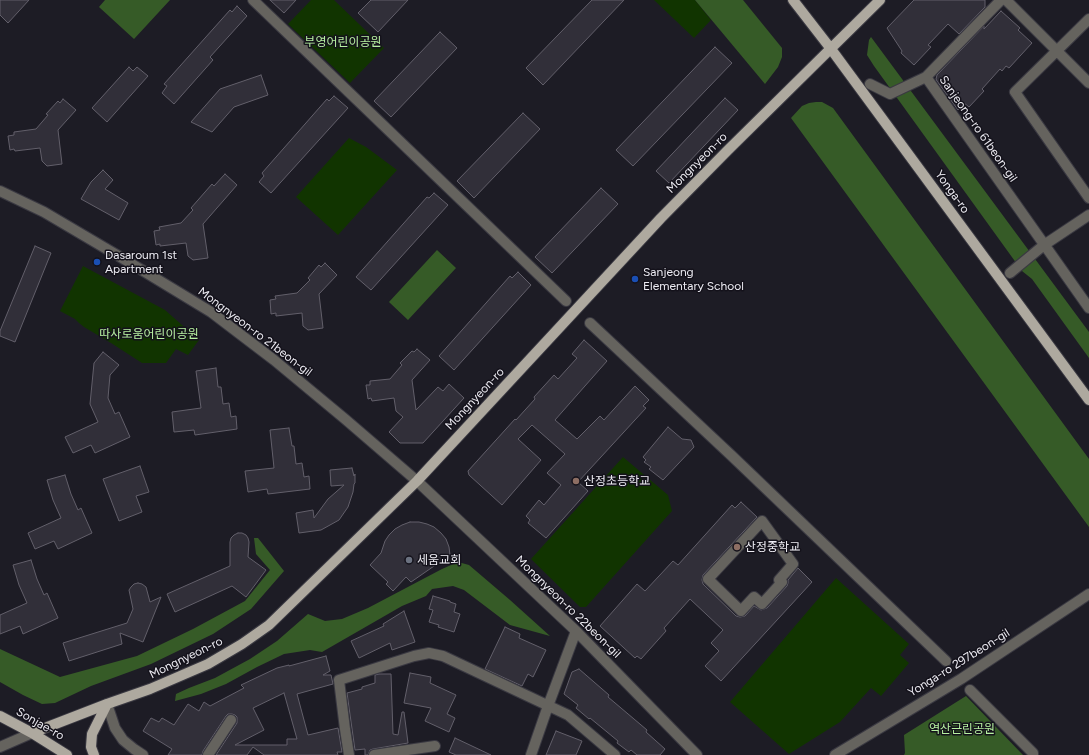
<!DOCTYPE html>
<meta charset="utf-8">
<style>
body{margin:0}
canvas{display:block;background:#1d1c25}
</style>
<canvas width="1089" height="755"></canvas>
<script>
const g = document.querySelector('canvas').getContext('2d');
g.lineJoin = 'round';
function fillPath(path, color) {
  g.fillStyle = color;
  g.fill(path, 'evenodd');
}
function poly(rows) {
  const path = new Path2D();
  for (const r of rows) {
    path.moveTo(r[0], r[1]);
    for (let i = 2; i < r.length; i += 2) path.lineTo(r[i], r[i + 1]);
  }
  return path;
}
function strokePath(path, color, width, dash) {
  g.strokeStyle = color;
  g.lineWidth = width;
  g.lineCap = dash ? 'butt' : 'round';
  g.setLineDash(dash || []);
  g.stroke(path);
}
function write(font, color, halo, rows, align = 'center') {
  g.font = font + ' Figtree,"Noto Sans KR",sans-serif';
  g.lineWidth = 3;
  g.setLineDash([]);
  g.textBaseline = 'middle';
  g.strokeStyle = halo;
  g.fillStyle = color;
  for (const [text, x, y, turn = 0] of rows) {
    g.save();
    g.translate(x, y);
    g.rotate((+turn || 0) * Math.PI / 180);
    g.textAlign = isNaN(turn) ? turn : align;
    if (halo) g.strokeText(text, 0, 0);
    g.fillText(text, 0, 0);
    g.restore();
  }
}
const green = poly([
 [311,0,334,0,384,48,350,83,288,24],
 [654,0,695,0,711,20,694,38],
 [349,138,366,147,397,170,338,235,296,197],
 [83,266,165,310,199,340,188,355,176,349,166,363,142,363,111,343,84,327,79,323,75,319,60,311],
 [623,457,668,495,672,511,586,607,580,607,531,559],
 [836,578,909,644,900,655,909,663,881,696,871,688,840,722,789,754,730,702]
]);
const forest = poly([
 [105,0,170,0,134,39,99,7],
 [695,0,743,0,782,48,782,57,778,67,765,84],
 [871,37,1089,332,1089,358,1032,279,1022,271,874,66,867,55,869,40],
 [816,102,822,102,833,108,1089,459,1089,527,791,118,802,106,809,103],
 [437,250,456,268,408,320,389,302],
 [254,538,258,538,284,571,251,609,213,634,151,664,91,686,55,703,42,704,23,695,0,682,0,649,60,677,137,656,193,629,245,601,270,570,256,554],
 [458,562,469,565,510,600,550,636,510,625,464,590,453,586,432,589,426,596,402,606,322,652,310,650,284,654,257,667,226,684,201,694,175,701,176,694,189,688,215,678,250,659,277,641,308,614,325,621,342,619,368,608,442,569],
 [966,696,1023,755,904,755,905,753,904,735]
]);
const building = poly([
 [0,0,29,0,8,23,0,15,0,0],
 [270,0,296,0,284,13,270,0],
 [371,0,408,0,378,32,358,13,371,0],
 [592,0,624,0,543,85,526,68,592,0],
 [914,0,985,0,985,7,959,34,948,24,928,45,931,47,914,65,901,53,902,51,887,28,914,0],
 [237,6,247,16,210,57,213,60,174,104,162,93,167,86,164,84,230,10,232,12,237,6],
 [1001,11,1020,28,1018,30,1032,43,1009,68,1006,66,1002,71,1000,69,982,89,984,91,969,107,964,103,958,110,937,81,936,79,937,75,984,26,984,29,1001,11],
 [440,32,457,48,391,117,374,101,440,32],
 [715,47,732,63,633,166,616,150,715,47],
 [129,67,133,71,137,67,148,76,107,122,92,108,129,67],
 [261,75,268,95,234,107,212,132,191,122,220,89,261,75],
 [334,96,348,108,271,193,259,182,264,176,262,173,327,99,329,101,334,96],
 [725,98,738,110,669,183,656,171,725,98],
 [63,99,76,110,58,130,62,164,47,166,42,161,40,148,15,151,14,149,10,150,8,136,14,135,14,132,36,129,48,115,46,114,58,101,60,103,63,99],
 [523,113,540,129,474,198,457,181,523,113],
 [103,170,113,180,105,189,128,203,119,220,81,199,91,182,103,170],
 [225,174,237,185,203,224,208,258,193,260,188,256,186,243,160,246,160,244,156,245,154,231,160,230,159,227,181,223,193,210,191,208,212,184,214,186,225,174],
 [601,188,618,204,552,273,535,257,601,188],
 [434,193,448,205,371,290,356,277,427,197,429,198,434,193],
 [35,246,51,253,15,342,0,336,0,331,35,246],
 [325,263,337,275,319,294,323,328,308,330,303,326,302,313,276,316,276,313,271,314,270,300,276,299,275,296,297,293,310,280,308,278,319,265,321,267,325,263],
 [518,272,531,285,454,370,439,356,510,276,512,278,518,272],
 [584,340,607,361,555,420,577,439,600,416,604,420,635,386,649,400,643,406,646,408,578,482,588,491,546,538,528,523,530,520,526,516,539,500,544,505,561,485,547,473,565,454,532,425,518,439,541,460,502,505,469,475,468,471,506,429,515,419,516,420,535,399,534,397,554,375,558,379,577,358,572,354,584,340],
 [417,349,430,360,412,380,416,410,438,387,443,391,449,384,464,398,423,443,400,443,389,432,403,417,396,411,394,398,372,401,371,398,368,399,366,385,370,385,370,381,390,379,402,365,400,363,412,351,414,352,417,349],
 [103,352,119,365,110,375,108,398,115,414,119,412,130,437,95,453,91,445,73,453,65,437,98,422,90,404,94,363,103,352],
 [216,368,218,387,221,387,223,404,229,403,231,417,236,416,237,429,195,435,194,430,174,432,172,412,201,408,196,371,216,368],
 [668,427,682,439,691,440,694,447,663,480,649,469,651,467,644,462,646,460,643,457,668,427],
 [289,428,292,446,294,446,296,464,302,463,304,477,309,476,310,489,268,494,267,489,248,492,245,471,274,468,270,430,289,428],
 [140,466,149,492,136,496,142,512,119,521,103,479,140,466],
 [352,468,354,476,355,474,355,483,354,484,353,492,348,507,339,520,321,530,299,533,296,513,313,510,314,518,328,499,344,485,331,486,330,470,352,468],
 [65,475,71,494,78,510,81,508,92,533,58,549,54,541,35,549,28,533,61,518,53,500,47,480,65,475],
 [741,502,757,517,703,575,702,580,703,584,736,616,740,617,745,616,754,606,761,610,767,608,787,586,788,583,788,580,798,568,812,582,721,681,705,666,719,651,711,643,723,630,690,599,664,628,666,631,641,659,637,656,635,658,600,626,637,584,645,591,673,561,678,565,732,505,735,508,741,502],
 [410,522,419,522,427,524,434,527,441,533,446,539,449,547,450,555,411,582,406,577,393,591,386,584,388,582,370,565,381,553,385,541,389,535,395,529,402,525,410,522],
 [238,533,242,533,246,535,248,538,249,542,248,557,266,570,246,597,232,586,175,612,167,594,230,566,230,542,231,538,234,535,238,533],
 [31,560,37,579,44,595,47,593,58,618,23,634,20,626,0,634,0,615,27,603,19,585,13,565,31,560],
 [138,583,142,584,146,587,150,602,161,597,143,642,120,633,122,644,69,661,63,643,127,623,133,609,129,590,131,587,134,584,138,583],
 [433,596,450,601,450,602,456,604,454,612,460,614,454,632,438,627,439,625,429,622,433,610,429,609,433,596],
 [404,611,415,642,392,650,390,643,359,658,351,641,384,626,383,624,404,611],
 [505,627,520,634,519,638,546,650,533,677,528,674,522,686,485,669,505,627],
 [326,656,330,671,323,675,331,675,333,684,297,694,308,735,338,728,342,752,337,752,338,755,264,755,253,747,247,755,216,755,237,723,237,717,235,715,232,714,228,714,226,716,203,751,202,755,168,755,172,749,143,731,151,718,159,722,162,718,174,725,188,704,199,711,204,702,210,706,244,688,241,685,277,668,289,665,289,666,326,656],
 [284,693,297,739,287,739,287,745,235,745,264,730,253,708,284,693],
 [579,669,609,695,608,697,647,730,646,732,665,749,660,755,637,755,631,750,629,752,617,743,618,741,590,718,589,719,576,708,578,705,564,694,572,672,579,669],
 [410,673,431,677,430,683,456,695,447,714,455,718,449,732,425,721,431,708,404,703,410,673],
 [379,674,391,674,393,734,398,735,402,712,404,712,408,743,373,749,370,750,368,755,365,755,365,749,355,750,347,693,362,689,362,687,375,683,375,675,379,674],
 [556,731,582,741,576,755,546,755,556,731],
 [455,738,491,755,456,755,449,752,455,738]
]);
const minor = poly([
 [253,0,566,301],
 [1001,0,926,77,1089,308],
 [1006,0,1089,83],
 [1089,19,1015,92,1089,198],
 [870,84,890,94,926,77],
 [0,191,44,212,122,258,211,312,274,360,345,419,417,481,576,631,697,755],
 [1010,273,1044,245,1089,215],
 [590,323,733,457,946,661],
 [762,521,793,564,779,580,782,582,762,604,754,597,741,611,708,579,762,521],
 [970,690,1033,753,1033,755],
 [107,704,115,728,123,740,134,749,143,755],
 [0,747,32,733],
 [208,755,231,720],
 [349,755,345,729,339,680,414,656,429,653,443,656,568,715,615,755],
 [374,755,435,746],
 [531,755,548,706,576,631],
 [835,755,961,679,1089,594]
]);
const major = poly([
 [793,0,831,49,1089,400],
 [0,716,32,733,67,755],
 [32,733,107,704,150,689,208,664,242,644,269,625,417,481,661,218,728,150,880,0],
 [94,755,91,747,92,734,107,704]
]);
const markers = [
 [97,262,4,"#1a4fb4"],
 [635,279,4,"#1a4fb4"],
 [576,481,4,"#8d6e63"],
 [737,547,4,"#8d6e63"],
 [409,560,4,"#6b7280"]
];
const parkNames = [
 ["부영어린이공원",343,42],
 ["따사로움어린이공원",149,334],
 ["역산근린공원",962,729]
];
const streetNames = [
 ["Sanjeong-ro 61beon-gil",978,129,55],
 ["Mongnyeon-ro",697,163,-45],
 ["Yonga-ro",952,192,54],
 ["Mongnyeon-ro 21beon-gil",255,332,37],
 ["Mongnyeon-ro",475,399,-47],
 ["Mongnyeon-ro 22beon-gil",568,607,44],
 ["Mongnyeon-ro",186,658,-26],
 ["Yonga-ro 297beon-gil",959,663,-32],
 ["Sonjae-ro",40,724,30]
];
const poiNames = [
 ["Dasaroum 1st",105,255],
 ["Apartment",105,269],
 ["Sanjeong",643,272],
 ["Elementary School",643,286],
 ["산정초등학교",584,481],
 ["산정중학교",745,547],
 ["세움교회",417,560]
];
fillPath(green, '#113400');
fillPath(forest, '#365b27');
fillPath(building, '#312f39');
strokePath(building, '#625f6a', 1);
strokePath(minor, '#3a3942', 12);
strokePath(major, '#3a3942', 12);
strokePath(minor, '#65635e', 10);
strokePath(major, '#aea99f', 10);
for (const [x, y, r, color] of markers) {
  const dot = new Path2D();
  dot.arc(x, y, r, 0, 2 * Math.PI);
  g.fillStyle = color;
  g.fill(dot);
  strokePath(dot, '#14121b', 1.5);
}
write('12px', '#b7f1a1', '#14121b', parkNames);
write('12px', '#edecf3', '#14121b', streetNames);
write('12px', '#edecf3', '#14121b', poiNames, 'left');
</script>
